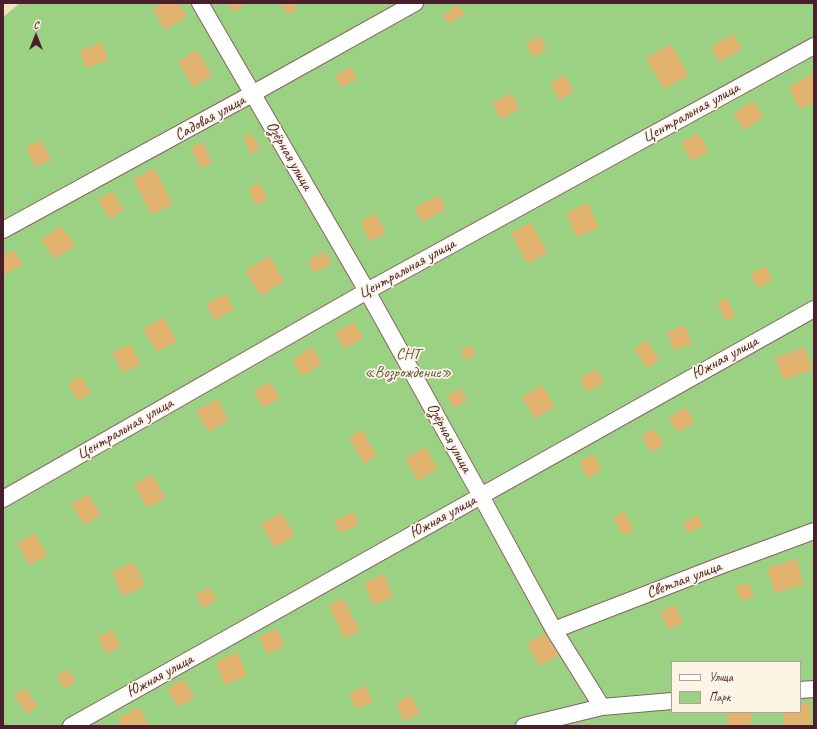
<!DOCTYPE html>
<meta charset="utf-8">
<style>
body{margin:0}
#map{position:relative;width:817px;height:729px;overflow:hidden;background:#f5dfc2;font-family:Caveat,sans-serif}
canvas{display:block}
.frame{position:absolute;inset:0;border:4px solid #4a1f2b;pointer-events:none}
.legend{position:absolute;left:671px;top:661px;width:130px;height:52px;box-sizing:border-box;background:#fcf5e5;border:1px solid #b59f9b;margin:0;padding:5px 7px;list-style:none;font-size:12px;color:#4a1f2b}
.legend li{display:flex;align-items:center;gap:8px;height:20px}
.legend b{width:20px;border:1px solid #b59f9b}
.north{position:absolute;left:16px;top:16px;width:40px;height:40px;-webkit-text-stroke:3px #fcf5e5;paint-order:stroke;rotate:0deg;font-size:11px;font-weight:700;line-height:16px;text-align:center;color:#4a1f2b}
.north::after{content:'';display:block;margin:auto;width:14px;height:18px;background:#4a1f2b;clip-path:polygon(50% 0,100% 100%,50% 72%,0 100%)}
</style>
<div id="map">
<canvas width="817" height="729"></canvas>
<div class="frame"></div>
<ul class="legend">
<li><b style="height:5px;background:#fff"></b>Улица</li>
<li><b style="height:11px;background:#9ad183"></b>Парк</li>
</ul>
<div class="north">С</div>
</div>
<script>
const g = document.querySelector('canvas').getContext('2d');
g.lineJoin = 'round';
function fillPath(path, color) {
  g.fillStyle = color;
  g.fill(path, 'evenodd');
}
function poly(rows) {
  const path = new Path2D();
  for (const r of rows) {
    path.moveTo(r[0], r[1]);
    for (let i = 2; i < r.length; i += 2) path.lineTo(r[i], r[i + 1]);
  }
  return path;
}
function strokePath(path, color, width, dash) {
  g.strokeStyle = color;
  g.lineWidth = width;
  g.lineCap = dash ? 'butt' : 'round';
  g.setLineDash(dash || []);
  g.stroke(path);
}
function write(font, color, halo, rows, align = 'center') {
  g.font = font + ' Caveat,sans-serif';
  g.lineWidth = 3.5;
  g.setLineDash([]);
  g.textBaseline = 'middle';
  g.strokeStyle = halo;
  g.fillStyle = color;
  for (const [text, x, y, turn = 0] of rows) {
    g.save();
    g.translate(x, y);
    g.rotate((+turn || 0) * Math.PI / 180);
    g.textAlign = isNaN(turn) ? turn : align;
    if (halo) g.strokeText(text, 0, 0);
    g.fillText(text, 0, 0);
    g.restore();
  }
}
const green = poly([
 [20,3,814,3,814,726,3,726,3,17],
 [672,662,800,662,800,712,672,712]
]);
const building = poly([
 [163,3,179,3,187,17,165,30,153,9],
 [228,3,244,3,245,5,232,12],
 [282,3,294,3,297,9,287,15,281,4],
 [459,5,464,15,448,24,443,14],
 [733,34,742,49,719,62,711,47],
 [540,36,547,49,533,57,526,43],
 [102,42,108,60,86,68,79,51],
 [671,44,689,75,664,89,646,58],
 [197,50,212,76,193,87,178,61],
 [351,67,357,79,341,87,335,75],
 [814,73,814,102,800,109,788,87],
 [565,75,574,92,559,100,550,83],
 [511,93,520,109,501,119,492,103],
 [753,101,764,117,744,130,733,114],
 [251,133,260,149,251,154,243,137],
 [698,133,709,151,692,161,681,143],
 [41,140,51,160,35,167,26,147],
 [203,142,212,163,201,168,191,147],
 [154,168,173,204,152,215,133,179],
 [260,183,267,200,256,205,248,189],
 [112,191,124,210,110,219,98,200],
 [438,195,446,209,422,222,415,208],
 [587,203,599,227,577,237,566,213],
 [376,214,386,234,369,241,360,221],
 [531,222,548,253,527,264,511,233],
 [61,226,75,246,55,259,41,239],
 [14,250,22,265,3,275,3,255],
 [325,251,331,264,314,273,308,260],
 [269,256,284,281,261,296,245,271],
 [765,266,773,279,758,288,750,274],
 [226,294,234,310,214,320,206,304],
 [727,298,735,316,725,321,717,302],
 [163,317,177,341,157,352,143,329],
 [355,322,363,339,344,349,335,332],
 [685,325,692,344,674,350,667,332],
 [646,340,660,359,647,368,634,349],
 [130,344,141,364,123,373,112,353],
 [471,345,476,354,465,360,460,350],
 [312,347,322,364,302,376,292,360],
 [804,347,813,369,784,380,775,358],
 [597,369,604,383,587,392,580,378],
 [81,376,91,393,78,401,68,384],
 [270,382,280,398,263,408,254,391],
 [542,385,555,407,535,419,522,397],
 [460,388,467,400,454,408,447,396],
 [217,399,229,420,208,432,196,411],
 [685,407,695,422,678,433,668,418],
 [655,429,664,445,651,452,641,436],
 [362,430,377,456,364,464,349,437],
 [425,447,438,469,418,481,405,459],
 [593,454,602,470,588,478,579,462],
 [152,474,166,498,147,508,134,485],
 [88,494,101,515,84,525,71,504],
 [624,511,634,530,623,536,613,517],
 [353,512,359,524,340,533,334,521],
 [282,513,295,536,274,547,261,524],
 [698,515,703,526,688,533,683,522],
 [35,533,47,556,29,565,17,543],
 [796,559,804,584,775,593,767,568],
 [134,562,145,586,123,596,112,572],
 [384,574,393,597,373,605,364,583],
 [748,582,754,596,741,601,736,587],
 [209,587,217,600,203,608,195,595],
 [343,598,360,631,345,638,328,605],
 [675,605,683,623,668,629,660,612],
 [277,628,285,646,267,654,259,637],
 [112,630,121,647,106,654,98,637],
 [545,633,559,655,540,666,526,644],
 [237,652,247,675,225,685,215,662],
 [68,669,76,682,64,689,57,676],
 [183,679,195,698,178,707,167,689],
 [365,685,373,702,356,709,349,693],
 [25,688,38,706,27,714,14,695],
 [411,695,420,714,404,721,396,703],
 [810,703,811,726,784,726,784,712,800,712,800,704],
 [139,707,149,725,121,726,117,719],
 [728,712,751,712,751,726,728,726]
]);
const minor = poly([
 [200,3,367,291,481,496,554,630,602,707],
 [3,230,252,94,415,3],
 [3,499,367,291,814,46],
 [554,630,722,565,814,531],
 [800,690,814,689],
 [71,726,814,309],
 [524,726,602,707,672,701]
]);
const streetNames = [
 ["Центральная улица",691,113,-29],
 ["Садовая улица",210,118,-29],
 ["Озёрная улица",289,156,60],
 ["Центральная улица",407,269,-29],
 ["Южная улица",725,358,-29],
 ["Центральная улица",125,429,-30],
 ["Озёрная улица",449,438,61],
 ["Южная улица",443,517,-29],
 ["Светлая улица",684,580,-21],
 ["Южная улица",160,676,-29]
];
const parkNames = [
 ["СНТ",408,355],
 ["«Возрождение»",408,373]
];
fillPath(green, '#9ad183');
fillPath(building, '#e2b26f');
strokePath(minor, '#866260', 18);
strokePath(minor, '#fff', 16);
write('16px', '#4a1f2b', '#fcf5e5', streetNames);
write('16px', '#625445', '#fcf5e5', parkNames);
</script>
